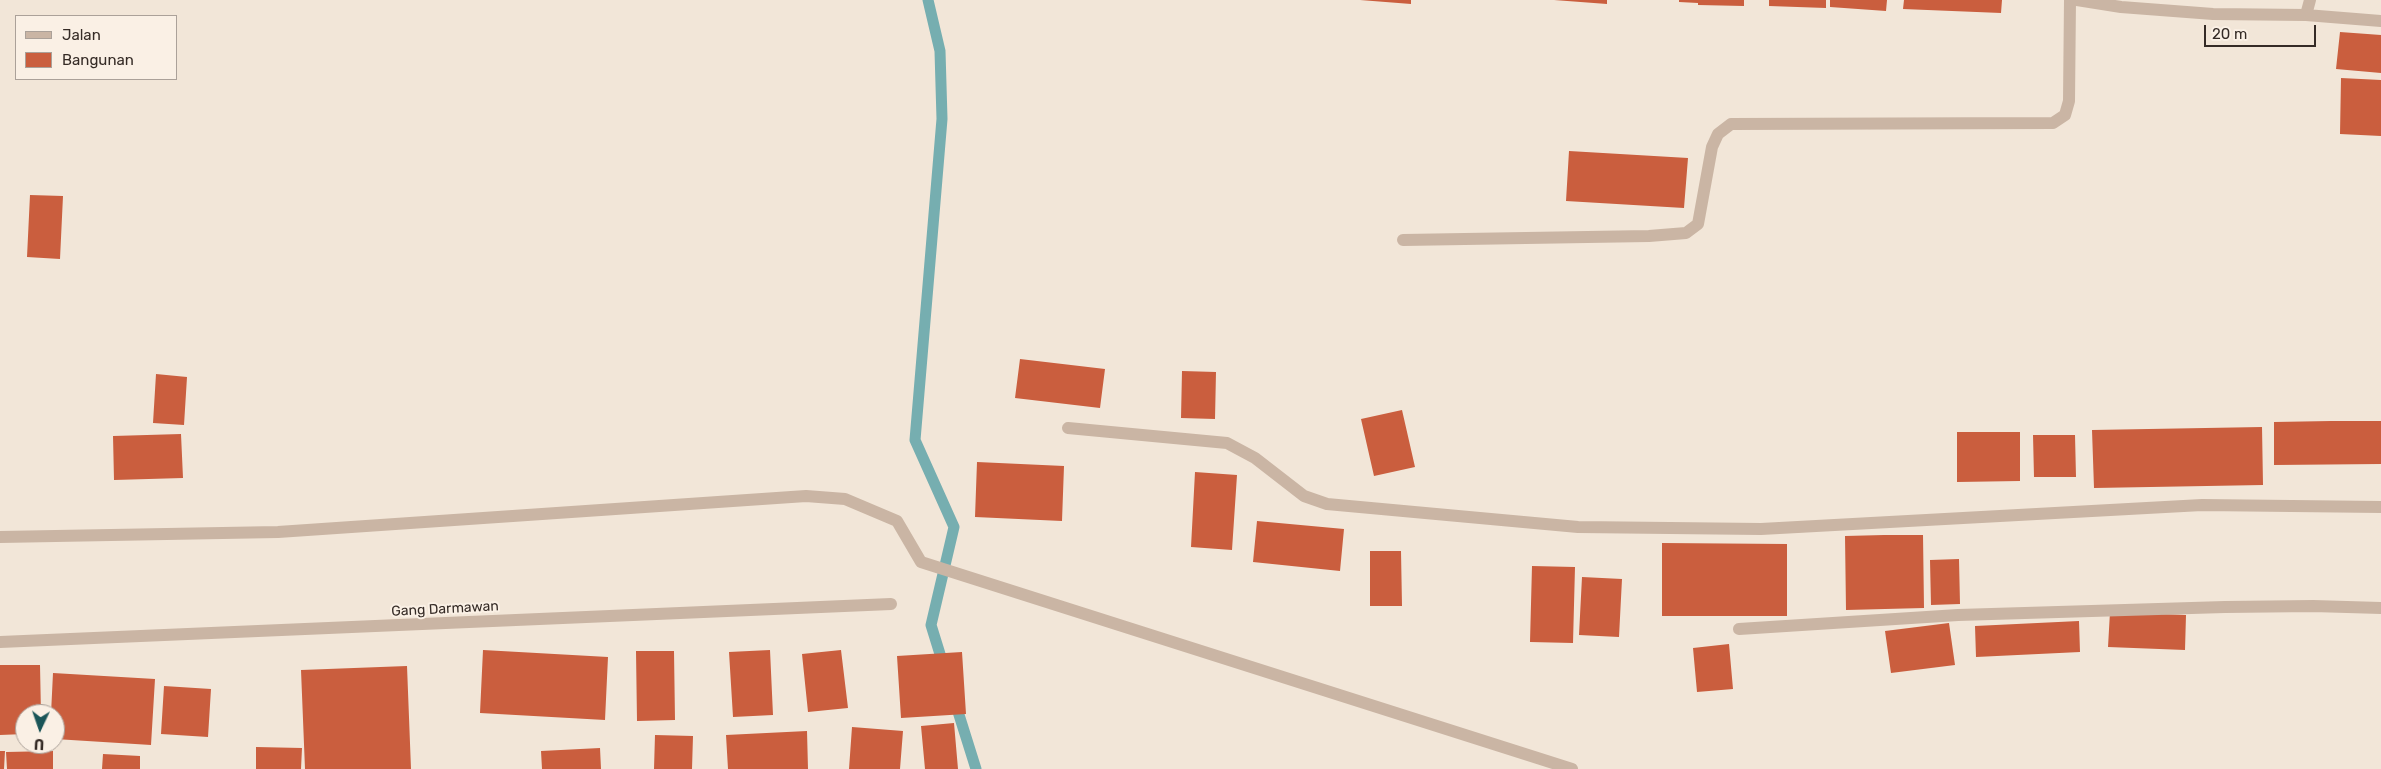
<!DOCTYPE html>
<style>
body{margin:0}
#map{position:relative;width:2381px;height:769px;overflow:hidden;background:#f2e6d8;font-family:Rubik,sans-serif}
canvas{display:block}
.legend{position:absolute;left:15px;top:15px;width:162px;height:65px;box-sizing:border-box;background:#faf0e5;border:1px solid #aba199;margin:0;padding:6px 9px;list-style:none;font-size:15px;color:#352b26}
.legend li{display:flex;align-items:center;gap:10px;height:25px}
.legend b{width:25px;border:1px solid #aba199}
.north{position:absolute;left:15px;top:704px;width:50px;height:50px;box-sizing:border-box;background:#faf0e5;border:1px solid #aba199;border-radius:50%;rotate:183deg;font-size:14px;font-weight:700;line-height:20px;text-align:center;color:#352b26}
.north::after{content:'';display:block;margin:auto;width:18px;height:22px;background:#1a5558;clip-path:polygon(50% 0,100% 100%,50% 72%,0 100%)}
.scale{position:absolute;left:2204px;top:25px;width:112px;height:22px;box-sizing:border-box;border:2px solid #352b26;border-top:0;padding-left:6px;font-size:15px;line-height:18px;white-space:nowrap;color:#352b26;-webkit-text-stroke:4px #faf0e5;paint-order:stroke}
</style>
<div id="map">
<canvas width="2381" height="769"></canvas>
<ul class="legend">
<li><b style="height:6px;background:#cab5a4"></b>Jalan</li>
<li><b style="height:14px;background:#ca5e3e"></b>Bangunan</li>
</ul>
<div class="north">U</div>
<div class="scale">20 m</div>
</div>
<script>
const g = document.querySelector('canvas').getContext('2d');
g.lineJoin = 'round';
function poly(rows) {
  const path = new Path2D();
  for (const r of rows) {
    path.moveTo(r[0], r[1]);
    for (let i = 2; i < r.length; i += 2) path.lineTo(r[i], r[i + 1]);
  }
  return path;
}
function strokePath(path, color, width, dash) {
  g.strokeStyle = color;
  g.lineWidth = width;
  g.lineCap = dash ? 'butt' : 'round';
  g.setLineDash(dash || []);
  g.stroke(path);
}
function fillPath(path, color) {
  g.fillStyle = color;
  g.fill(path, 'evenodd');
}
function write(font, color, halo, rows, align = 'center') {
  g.font = font + ' Rubik,sans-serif';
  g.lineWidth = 4;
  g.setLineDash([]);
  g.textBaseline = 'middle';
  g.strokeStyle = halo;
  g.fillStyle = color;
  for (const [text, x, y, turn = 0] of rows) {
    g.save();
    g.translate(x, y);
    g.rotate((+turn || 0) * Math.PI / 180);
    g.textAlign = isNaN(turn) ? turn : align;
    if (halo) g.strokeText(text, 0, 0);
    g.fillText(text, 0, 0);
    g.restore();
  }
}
const stream = poly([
 [928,0,940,51,942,119,915,440,954,527,931,625,944,667],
 [955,702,976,769]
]);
const building = poly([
 [1360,0,1411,0,1411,4],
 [1554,0,1607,0,1607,4],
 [1679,0,1744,0,1744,6,1698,5,1698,3,1679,2],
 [1769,0,1826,0,1826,8,1769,6],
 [1830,0,1887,0,1886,11,1830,7],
 [1904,0,2002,0,2001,13,1903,9],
 [2340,32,2381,35,2381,73,2336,69],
 [2341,78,2381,80,2381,136,2340,134],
 [1569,151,1688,158,1684,208,1566,201],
 [30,195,63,196,60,259,27,257],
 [1020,359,1105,369,1100,408,1015,398],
 [1182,371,1216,372,1215,419,1181,418],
 [156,374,187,377,184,425,153,423],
 [1402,410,1415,467,1374,476,1361,419],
 [2331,421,2381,421,2381,464,2274,465,2274,422],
 [2262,427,2263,485,2094,488,2092,430],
 [1957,432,2020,432,2020,481,1957,482],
 [181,434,183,478,114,480,113,436],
 [2033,435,2075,435,2076,477,2034,477],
 [977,462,1064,466,1062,521,975,517],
 [1195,472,1237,475,1232,550,1191,547],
 [1257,521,1344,529,1340,571,1253,562],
 [1884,535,1923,535,1924,608,1846,610,1845,536],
 [1662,543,1787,544,1787,616,1662,616],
 [1370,551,1401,551,1402,606,1370,606],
 [1959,559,1960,604,1931,605,1930,560],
 [1532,566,1575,567,1573,643,1530,642],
 [1582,577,1622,579,1619,637,1579,635],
 [2110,612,2186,615,2185,650,2108,647],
 [2079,621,2080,652,1976,657,1975,626],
 [1949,623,1955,665,1891,673,1885,631],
 [1729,644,1733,689,1697,692,1693,648],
 [483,650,608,657,605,720,480,713],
 [770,650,773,715,733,717,729,652],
 [841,650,848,708,808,712,802,654],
 [636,651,674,651,675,720,637,721],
 [962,652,966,714,901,718,897,656],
 [0,665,40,665,41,714,25,714,25,734,0,735],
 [407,666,411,769,305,769,301,670],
 [53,673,155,679,151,745,55,739,55,714,51,714],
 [164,686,211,689,208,737,161,734],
 [954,723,958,769,925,769,921,726],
 [852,727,903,731,900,769,849,769],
 [807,731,808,769,728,769,726,735],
 [655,735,693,736,692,769,654,769],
 [256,747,302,748,301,769,256,769],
 [600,748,601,769,542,769,541,751],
 [0,751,5,751,4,769,0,769],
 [53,751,53,769,7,769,6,752],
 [103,754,140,756,140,769,102,769]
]);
const minor = poly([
 [2077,0,2121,7,2213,14,2306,15,2381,21],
 [2306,15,2310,0],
 [1403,240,1649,236,1686,233,1698,224,1712,147,1718,134,1731,124,2053,123,2065,115,2069,101,2070,0],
 [1068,428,1227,443,1255,458,1304,496,1327,504,1578,527,1761,529,2202,505,2381,507],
 [0,537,278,532,806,496,845,499,897,521,921,562,1572,769],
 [1739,629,1958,615,2225,607,2313,606,2381,608],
 [0,642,891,604]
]);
const streetNames = [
 ["Gang Darmawan",445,609,-3]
];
strokePath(stream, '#76aeb0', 11);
fillPath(building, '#ca5e3e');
strokePath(minor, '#cab5a4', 12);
write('14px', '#352b26', '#faf0e5', streetNames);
</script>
